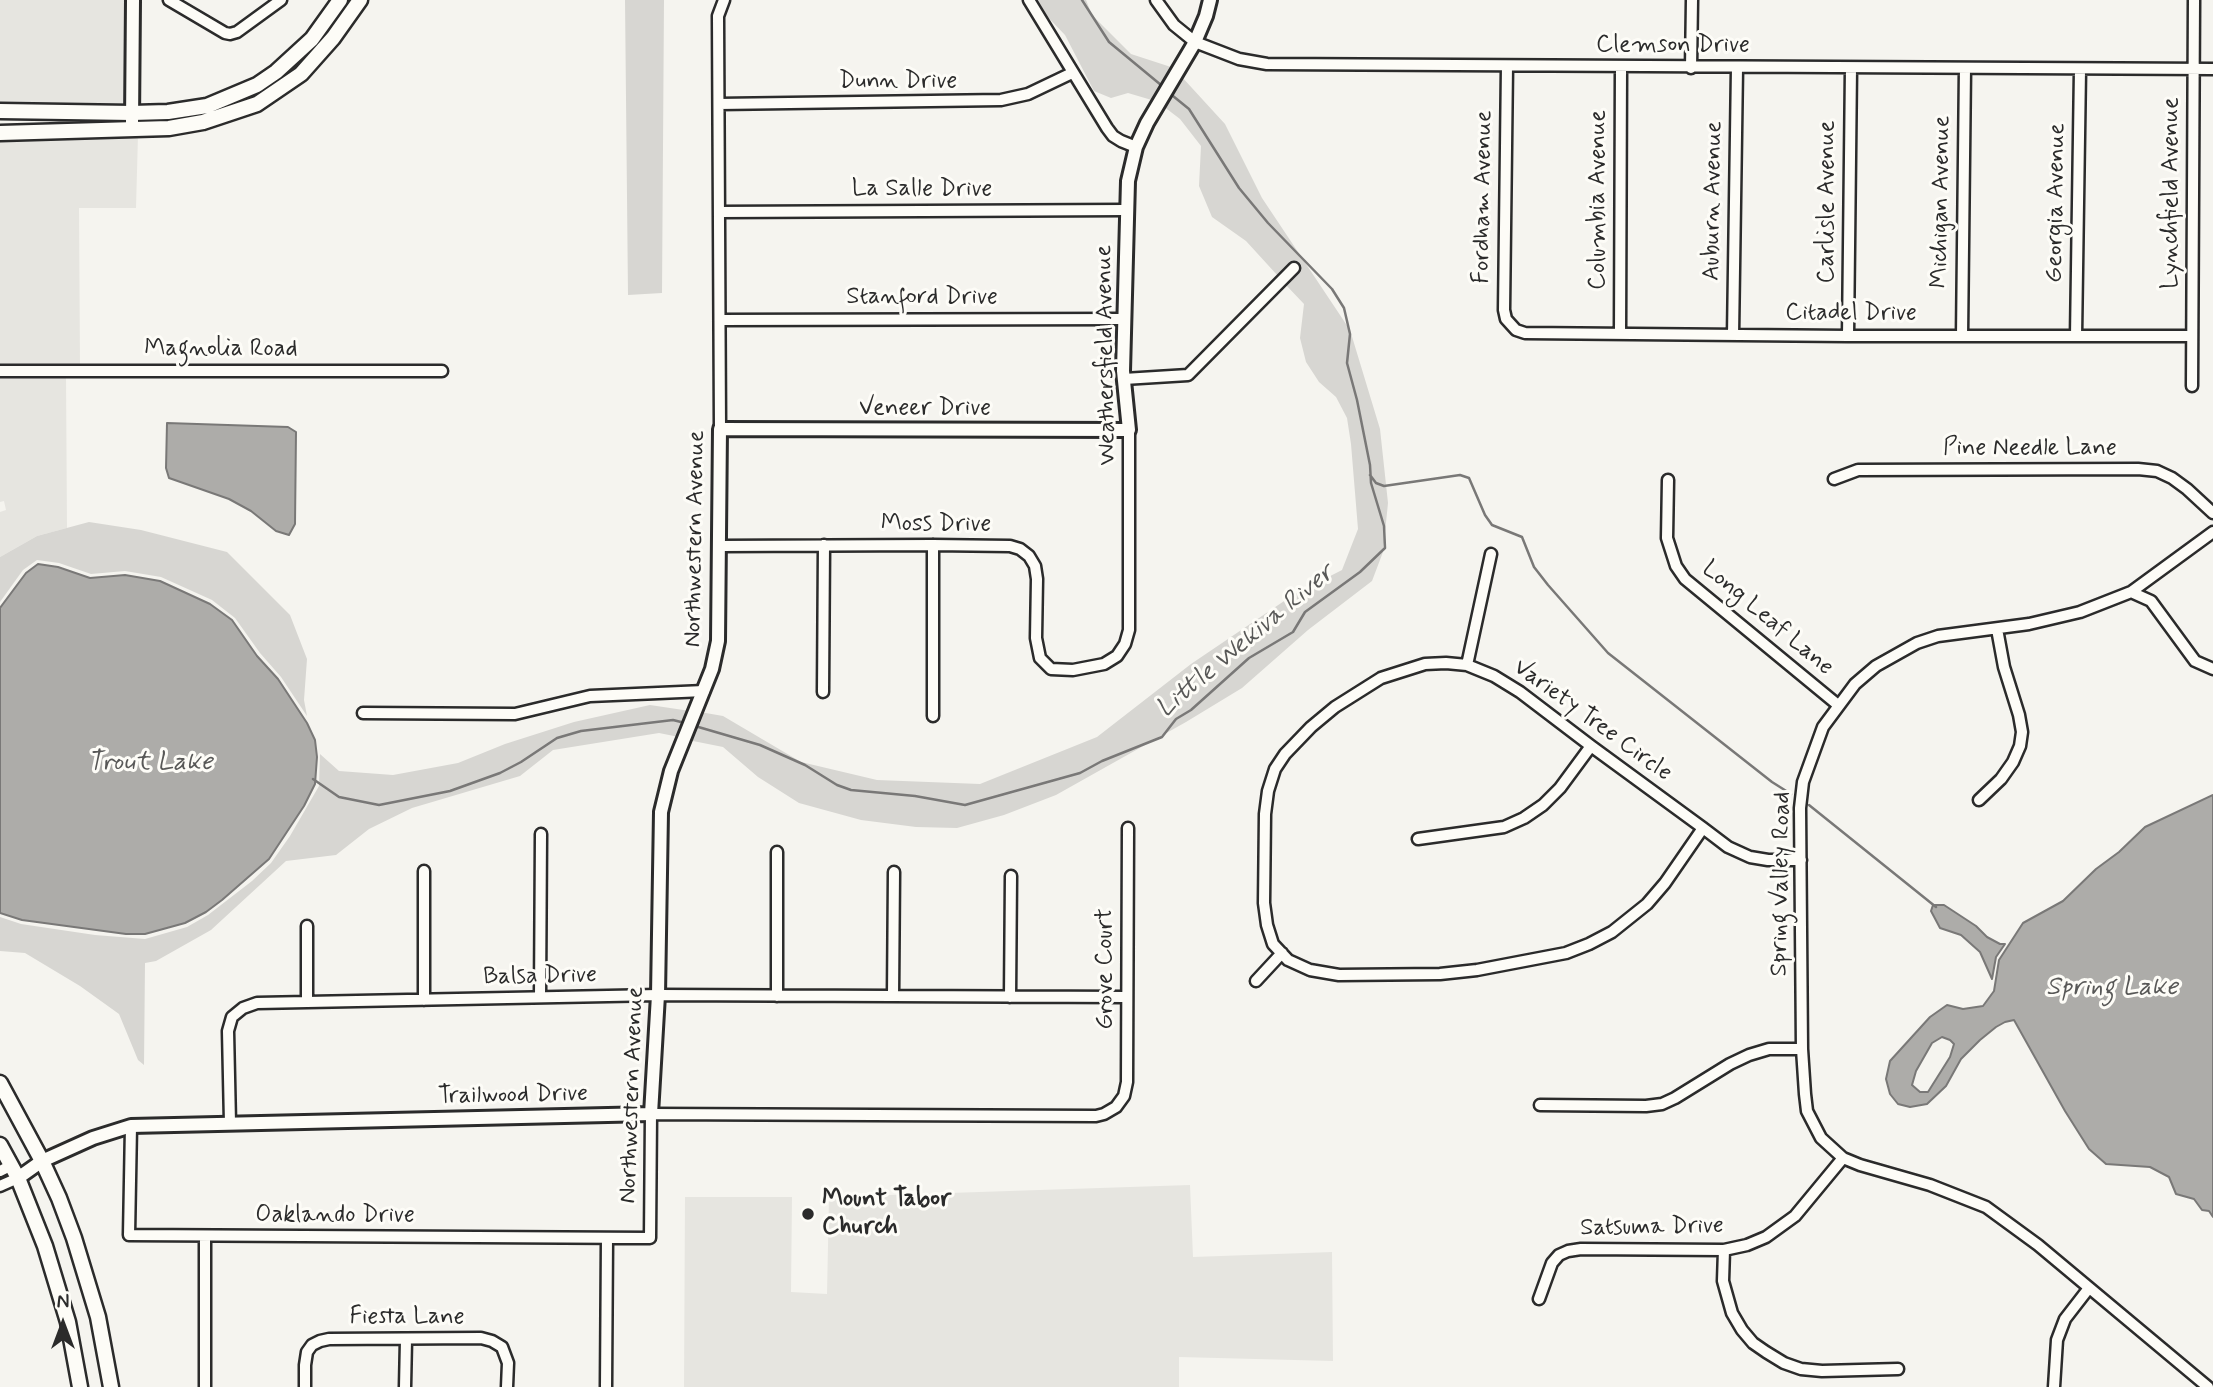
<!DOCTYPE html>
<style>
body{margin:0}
#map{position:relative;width:2213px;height:1387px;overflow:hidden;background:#f5f4ef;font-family:Mynerve,sans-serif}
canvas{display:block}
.north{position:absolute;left:28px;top:1289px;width:70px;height:70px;-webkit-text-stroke:5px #fdfcf7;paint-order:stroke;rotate:0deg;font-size:19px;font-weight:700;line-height:28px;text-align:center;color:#2b2b2b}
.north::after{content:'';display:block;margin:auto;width:24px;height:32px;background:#2b2b2b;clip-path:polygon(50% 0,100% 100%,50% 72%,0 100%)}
</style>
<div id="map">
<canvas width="2213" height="1387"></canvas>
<div class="north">N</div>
</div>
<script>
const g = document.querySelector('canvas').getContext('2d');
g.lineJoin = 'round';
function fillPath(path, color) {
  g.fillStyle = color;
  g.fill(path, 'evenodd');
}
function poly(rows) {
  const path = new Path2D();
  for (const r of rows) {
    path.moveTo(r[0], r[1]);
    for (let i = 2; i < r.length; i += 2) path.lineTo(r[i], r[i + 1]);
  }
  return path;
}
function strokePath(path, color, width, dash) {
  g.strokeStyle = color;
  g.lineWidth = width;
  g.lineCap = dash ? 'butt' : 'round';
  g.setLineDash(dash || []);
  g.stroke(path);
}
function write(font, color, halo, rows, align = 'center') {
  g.font = font + ' Mynerve,sans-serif';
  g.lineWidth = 6;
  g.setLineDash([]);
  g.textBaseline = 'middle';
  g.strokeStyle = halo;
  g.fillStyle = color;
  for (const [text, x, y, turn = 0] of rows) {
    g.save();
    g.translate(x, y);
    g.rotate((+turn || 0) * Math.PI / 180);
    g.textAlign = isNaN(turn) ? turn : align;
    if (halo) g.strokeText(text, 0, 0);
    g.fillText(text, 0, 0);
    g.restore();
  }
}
const built = poly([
 [0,0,128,0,127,108,0,106],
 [138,135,136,208,79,208,80,366,0,366,0,138],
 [0,376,66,376,67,528,37,536,0,557,0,512,6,510,4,501,0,502],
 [1190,1185,1193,1257,1332,1252,1333,1361,1179,1357,1179,1387,684,1387,685,1197,792,1197,791,1292,827,1294,829,1197]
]);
const green = poly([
 [625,0,664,0,662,293,628,295],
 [1034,0,1086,0,1092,15,1131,54,1174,68,1155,101,1128,93,1111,98,1094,91,1065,35,1039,8],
 [1181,76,1225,124,1262,198,1350,330,1380,429,1388,503,1383,552,1372,581,1308,630,1242,688,1186,722,1056,795,1004,815,957,828,916,827,861,820,799,803,758,777,723,747,688,740,700,712,723,716,801,762,877,780,980,784,1097,737,1191,664,1293,595,1342,570,1358,529,1351,444,1347,418,1336,397,1319,382,1306,362,1300,338,1304,304,1285,284,1300,268,1294,261,1278,276,1246,241,1212,217,1199,186,1201,146,1180,119,1163,106],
 [89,522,141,530,227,552,290,615,307,659,304,700,307,716,281,677,260,653,235,618,212,600,161,577,125,571,91,574,59,563,37,560,23,570,0,602,0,557,37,536],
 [650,705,690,711,679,737,659,733,553,750,520,776,412,808,369,829,336,855,286,861,211,930,156,961,145,963,144,1065,138,1060,119,1014,80,986,25,953,0,951,0,917,21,924,95,935,145,939,187,927,208,915,252,881,271,863,290,836,319,786,320,754,339,771,393,775,458,763,505,744,574,722]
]);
const water = poly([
 [167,423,288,427,296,432,295,524,289,535,276,531,251,511,229,499,169,478,166,468,167,423],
 [38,564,58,567,90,578,125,575,160,581,210,604,232,620,257,656,278,679,307,723,315,740,317,757,315,784,304,806,269,859,222,900,206,912,185,923,145,934,126,934,22,920,0,913,0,608,26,573,38,564],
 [2213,795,2213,1217,2209,1211,2202,1210,2194,1199,2176,1194,2169,1177,2150,1167,2106,1164,2089,1149,2065,1111,2014,1020,2005,1022,1996,1027,1980,1040,1961,1059,1946,1086,1927,1104,1910,1107,1898,1104,1890,1094,1886,1079,1890,1061,1930,1017,1947,1005,1963,1009,1983,1006,1994,991,1999,960,2023,923,2063,901,2096,869,2119,852,2145,827,2213,795],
 [1942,1037,1950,1040,1954,1044,1950,1057,1928,1092,1920,1092,1912,1085,1916,1071,1932,1043,1942,1037],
 [1933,905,1944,905,1976,926,1987,937,2000,944,2005,944,1996,957,1992,979,1980,952,1961,935,1940,928,1931,911,1933,905]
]);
const stream = poly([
 [1082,0,1109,42,1161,85],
 [1370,475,1376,483,1384,486,1460,475,1469,478,1485,515,1492,525,1522,537,1534,567,1548,585,1608,653,1772,782,1791,794],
 [695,726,760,745,805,765,837,785,851,790,915,796,965,805,1080,773,1102,761,1162,737,1176,719,1191,710,1249,658,1293,632,1305,612,1360,572,1385,548,1384,526,1371,483,1370,465,1357,400,1347,363,1350,334,1344,308,1332,289,1268,223,1239,188,1189,109,1173,96],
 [313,779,339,797,379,805,450,791,500,773,521,762,557,738,581,731,673,720,685,723],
 [1809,805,1936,907]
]);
const minor = poly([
 [169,0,225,33,230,34,237,32,281,0],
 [1029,0,1107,128,1113,136,1121,141,1136,147],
 [1156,0,1174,25,1195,42,1239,59,1267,64,2213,69],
 [1507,66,1504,310,1506,319,1516,330,1525,333,1848,336,2192,336],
 [1691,68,1692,0],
 [719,104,1001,100,1028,94,1072,73],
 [719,212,1126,210],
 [720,320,1124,319],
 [1620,333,1621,67],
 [1733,335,1737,68],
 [1848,336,1851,68],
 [1962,336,1965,68],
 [2076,336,2080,70],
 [0,371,442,371],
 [1124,379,1188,375,1294,268],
 [2192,386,2194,0],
 [720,429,718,16,724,0],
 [1834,479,1858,470,2138,469,2157,471,2172,478,2187,489,2213,513],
 [1668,480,1667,538,1676,566,1685,579,1838,705],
 [933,545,933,716],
 [720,546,933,545,1010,546,1020,549,1029,556,1035,566,1037,579,1036,638,1040,658,1051,669,1073,670,1104,664,1117,656,1125,644,1129,630,1129,430],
 [2131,592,2151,601,2195,661,2213,669],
 [1467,665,1491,554],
 [823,692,824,545],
 [363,713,515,714,590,696,704,691],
 [1979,800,2001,779,2013,762,2020,746,2022,732,2019,715,2004,667,1997,629],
 [1703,828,1665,883,1647,904,1612,932,1589,944,1566,953,1477,970,1440,974,1339,975,1310,970,1288,960,1273,944,1267,925,1264,903,1265,814,1268,791,1275,769,1285,754,1311,727,1335,707,1381,678,1425,664,1446,663,1467,665,1494,676,1520,692,1591,746,1703,828,1728,847,1750,857,1768,860,1801,860],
 [1418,839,1504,827,1524,818,1543,805,1560,788,1591,746],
 [777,852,777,996],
 [307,926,307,1002],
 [1256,981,1282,953],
 [893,996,894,872],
 [540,997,541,834],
 [1010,997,1011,876],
 [424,1000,424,871],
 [1540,1105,1646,1106,1662,1104,1675,1098,1730,1064,1749,1055,1769,1049,1802,1049],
 [230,1123,228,1031,232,1017,243,1008,257,1003,658,995,1127,997],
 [131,1126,129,1235,650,1238,651,1114,1096,1116,1104,1114,1116,1107,1124,1096,1127,1082,1128,828],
 [0,1171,10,1166],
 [0,1186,18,1178],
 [1724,1250,1723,1281,1732,1313,1742,1330,1753,1343,1766,1352,1784,1363,1801,1369,1822,1371,1898,1369],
 [1539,1299,1552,1263,1559,1255,1568,1251,1581,1249,1724,1250,1747,1245,1766,1237,1795,1216,1843,1158],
 [205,1387,205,1236],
 [305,1387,305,1365,307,1352,312,1345,320,1341,329,1339,481,1338,492,1341,502,1347,508,1363,507,1387],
 [405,1387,406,1340],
 [606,1387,607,1238],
 [2054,1387,2057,1340,2065,1319,2089,1288],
 [2208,1387,2038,1245,1986,1207,1930,1185,1860,1165,1843,1158,1821,1138,1807,1111,1805,1094,1802,1049,1800,808,1803,782,1823,727,1855,684,1876,666,1917,643,1938,636,2029,624,2080,612,2131,592,2213,532]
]);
const tertiary = poly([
 [132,123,133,0],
 [18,1178,42,1161,93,1138,131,1126,651,1114,658,995,661,812,671,771,712,669,718,641,720,429,1129,430,1123,371,1128,181,1136,147,1147,123,1195,42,1206,16,1210,0]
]);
const secondary = poly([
 [0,111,132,113,168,112,207,106,257,85,276,72,312,39,340,0],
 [0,133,169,128,203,122,257,104,301,74,333,38,360,0]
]);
const primary = poly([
 [0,1083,42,1161,59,1198,74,1238,98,1317,111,1387],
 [0,1145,18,1178,45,1246,68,1322,80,1387]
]);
const markers = [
 [808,1214,7,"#2b2b2b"]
];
const streetNames = [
 ["Clemson Drive",1673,46],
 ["Dunn Drive",898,82],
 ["La Salle Drive",922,190],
 ["Lynchfield Avenue",2172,193,-90],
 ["Fordham Avenue",1484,197,-89],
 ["Columbia Avenue",1599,200,-90],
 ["Auburn Avenue",1714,201,-89],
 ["Carlisle Avenue",1828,202,-90],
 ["Michigan Avenue",1942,202,-89],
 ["Georgia Avenue",2057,203,-89],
 ["Stanford Drive",922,298],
 ["Citadel Drive",1851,314],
 ["Magnolia Road",221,350],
 ["Weathersfield Avenue",1107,355,-91],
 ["Veneer Drive",925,409],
 ["Pine Needle Lane",2030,449],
 ["Moss Drive",936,525],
 ["Northwestern Avenue",696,539,-89],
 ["Long Leaf Lane",1767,619,40],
 ["Variety Tree Circle",1592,721,36],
 ["Spring Valley Road",1782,884,-89],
 ["Grove Court",1106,969,-90],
 ["Balsa Drive",540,977,-1],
 ["Northwestern Avenue",633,1095,-88],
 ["Trailwood Drive",513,1096,-1],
 ["Oaklando Drive",335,1216],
 ["Satsuma Drive",1652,1228,-1],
 ["Fiesta Lane",407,1318]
];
const poiNames = [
 ["Mount Tabor",822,1200],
 ["Church",822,1228]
];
const waterNames = [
 ["Little Wekiva River",1246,642,-40],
 ["Trout Lake",150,764],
 ["Spring Lake",2112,989]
];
fillPath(built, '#e6e5e0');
fillPath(green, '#d7d6d2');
fillPath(water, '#adaca9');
strokePath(water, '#797877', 2);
strokePath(stream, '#797877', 2.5);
strokePath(minor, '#2b2b2b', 15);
strokePath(tertiary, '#2b2b2b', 18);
strokePath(secondary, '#2b2b2b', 19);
strokePath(primary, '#2b2b2b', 19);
strokePath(minor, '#fdfcf7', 10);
strokePath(tertiary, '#fdfcf7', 12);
strokePath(secondary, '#fdfcf7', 14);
strokePath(primary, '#fdfcf7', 14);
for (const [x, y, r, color] of markers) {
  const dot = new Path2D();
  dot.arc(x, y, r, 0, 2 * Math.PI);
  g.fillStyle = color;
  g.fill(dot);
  strokePath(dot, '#fdfcf7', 2.5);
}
write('24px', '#2b2b2b', '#fdfcf7', streetNames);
write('bold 24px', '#2b2b2b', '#fdfcf7', poiNames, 'left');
write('italic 26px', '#585857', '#fdfcf7', waterNames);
</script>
